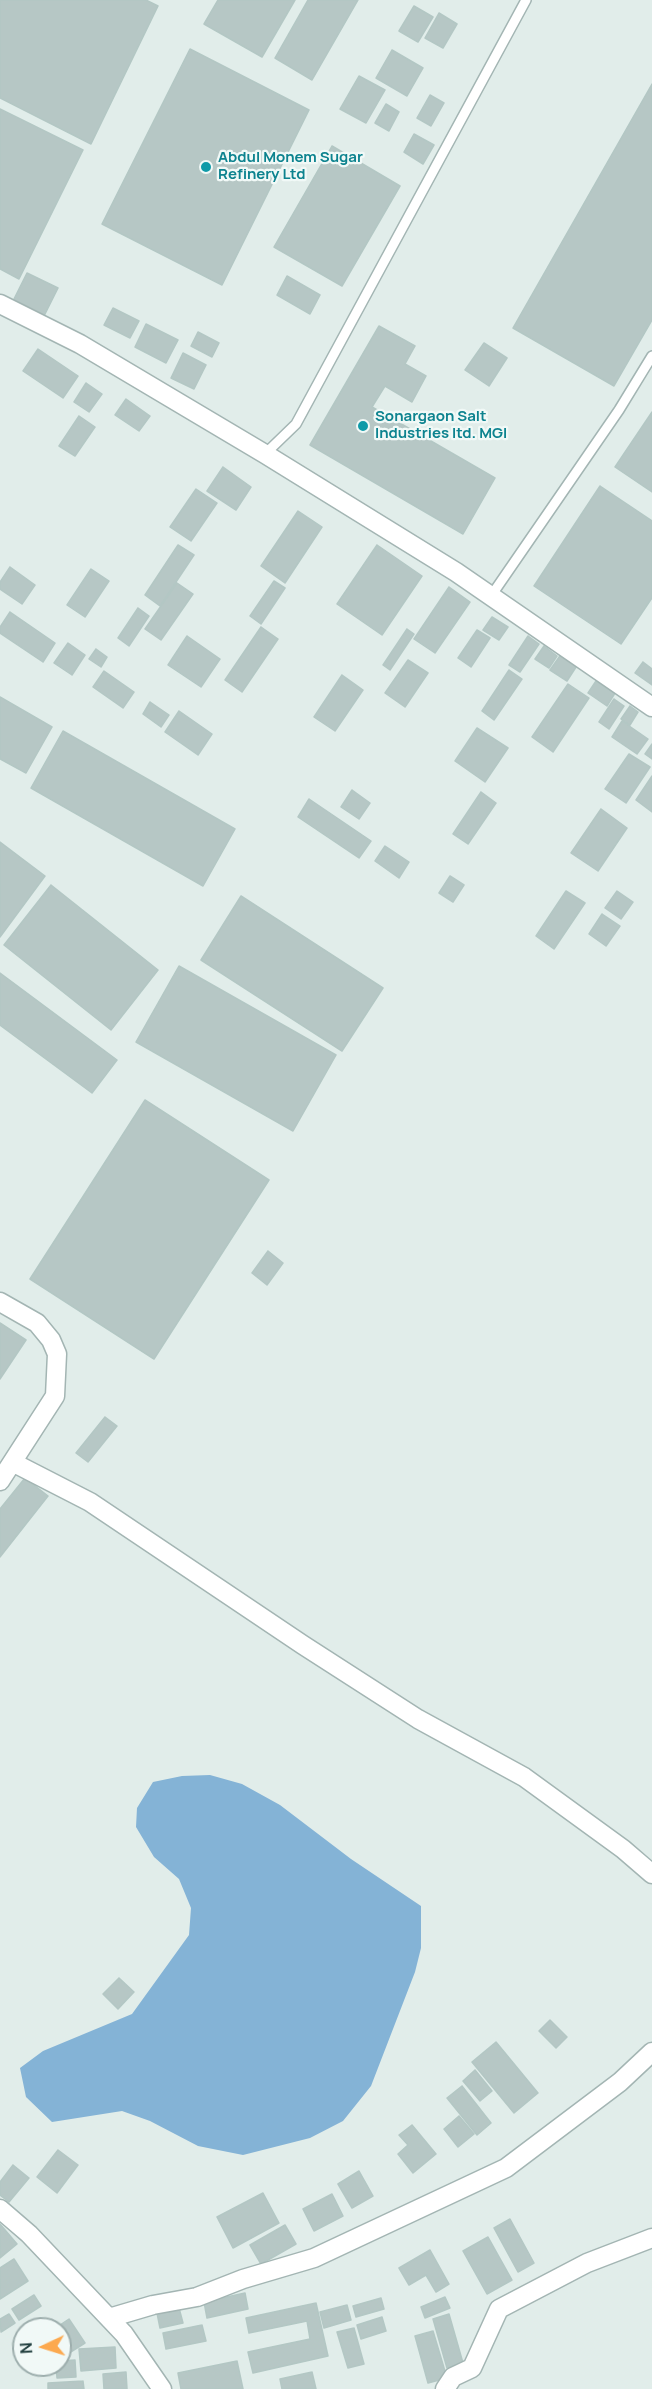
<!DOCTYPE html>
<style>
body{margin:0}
#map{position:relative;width:652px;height:2389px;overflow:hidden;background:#e1edea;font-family:Manrope,sans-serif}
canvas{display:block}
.north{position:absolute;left:12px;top:2317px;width:60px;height:60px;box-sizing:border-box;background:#f1f9f7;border:2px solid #9daead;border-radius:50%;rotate:266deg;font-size:16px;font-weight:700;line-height:24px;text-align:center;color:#203e3e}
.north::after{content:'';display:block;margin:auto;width:21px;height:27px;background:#fca94f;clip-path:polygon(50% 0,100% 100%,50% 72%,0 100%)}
</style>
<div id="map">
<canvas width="652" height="2389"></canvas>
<div class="north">N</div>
</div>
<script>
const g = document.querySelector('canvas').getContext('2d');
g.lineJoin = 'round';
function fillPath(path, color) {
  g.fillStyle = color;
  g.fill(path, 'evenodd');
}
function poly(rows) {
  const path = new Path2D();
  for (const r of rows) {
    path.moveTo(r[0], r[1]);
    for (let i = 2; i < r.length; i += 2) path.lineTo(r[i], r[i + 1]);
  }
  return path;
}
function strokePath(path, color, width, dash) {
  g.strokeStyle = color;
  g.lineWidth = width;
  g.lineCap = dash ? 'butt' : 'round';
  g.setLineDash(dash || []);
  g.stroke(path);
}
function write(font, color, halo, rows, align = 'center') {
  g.font = font + ' Manrope,sans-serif';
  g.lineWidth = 4.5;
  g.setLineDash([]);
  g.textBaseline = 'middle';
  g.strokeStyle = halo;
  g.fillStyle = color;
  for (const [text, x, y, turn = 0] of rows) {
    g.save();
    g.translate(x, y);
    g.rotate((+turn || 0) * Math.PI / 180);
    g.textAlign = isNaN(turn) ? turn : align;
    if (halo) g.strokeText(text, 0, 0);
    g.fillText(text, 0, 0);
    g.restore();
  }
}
const water = poly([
 [210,1775,242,1784,280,1805,351,1859,421,1906,421,1948,415,1972,371,2086,343,2121,310,2138,243,2155,198,2146,150,2121,122,2111,52,2122,26,2097,20,2068,43,2051,132,2014,189,1935,191,1908,179,1879,154,1857,136,1827,137,1808,153,1782,182,1776]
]);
const building = poly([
 [0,0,146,0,158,6,91,144,0,98,0,0],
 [218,0,295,0,262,57,204,24,218,0],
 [308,0,358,0,312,80,275,58,308,0],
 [414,6,433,17,418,42,399,31,414,6],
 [439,13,457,24,443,48,425,38,439,13],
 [190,49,309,110,222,285,102,224,190,49],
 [392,50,423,68,407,96,376,78,392,50],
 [359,76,385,90,366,123,340,109,359,76],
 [652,84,652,320,614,386,513,328,652,84],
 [430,95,444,103,431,126,417,118,430,95],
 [386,104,399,112,389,131,375,123,386,104],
 [0,109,83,150,19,279,0,269,0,109],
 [414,134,434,145,423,164,404,152,414,134],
 [332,146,400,186,342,286,274,247,332,146],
 [27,273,58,288,44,316,13,301,27,273],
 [287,276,320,295,310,314,277,295,287,276],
 [113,308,139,321,130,338,104,325,113,308],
 [146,324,178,340,166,363,135,347,146,324],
 [379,326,415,346,405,364,426,376,412,402,385,386,372,407,495,478,463,534,310,445,379,326],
 [198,332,219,343,212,357,191,346,198,332],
 [484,343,507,358,489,386,465,370,484,343],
 [38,349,78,376,63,398,23,371,38,349],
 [183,353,206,365,194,389,171,378,183,353],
 [86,383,102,394,89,412,74,402,86,383],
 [126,399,150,416,139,431,115,415,126,399],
 [652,412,652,492,615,467,652,412],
 [79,416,95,427,75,456,59,446,79,416],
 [223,467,251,487,236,510,207,491,223,467],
 [600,486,652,521,652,598,621,644,534,586,600,486],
 [196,489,217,503,191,541,170,527,196,489],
 [298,511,322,527,285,583,261,566,298,511],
 [178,545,194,555,160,606,145,595,178,545],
 [377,545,422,576,382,635,337,604,377,545],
 [10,567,35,585,22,604,0,589,0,582,10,567],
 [91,569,109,581,85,617,67,605,91,569],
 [274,581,285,588,261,624,250,616,274,581],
 [177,583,193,594,161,640,145,629,177,583],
 [449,587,470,602,435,653,414,639,449,587],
 [138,608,149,616,129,646,118,638,138,608],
 [10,612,55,643,43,662,0,633,0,627,10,612],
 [492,617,508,627,499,640,483,630,492,617],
 [261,627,278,639,242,692,225,680,261,627],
 [407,629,414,634,390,670,383,665,407,629],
 [477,630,490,638,471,667,458,658,477,630],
 [187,636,220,659,201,687,168,665,187,636],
 [528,636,539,644,520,672,509,665,528,636],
 [68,643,85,655,72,675,54,663,68,643],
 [544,646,557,656,549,668,535,659,544,646],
 [96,649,107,657,101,667,89,659,96,649],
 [562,653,578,664,567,681,550,670,562,653],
 [408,660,428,673,405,707,385,693,408,660],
 [643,662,652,669,652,685,635,673,643,662],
 [509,670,522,679,494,720,482,711,509,670],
 [104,671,134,692,123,708,93,687,104,671],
 [342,675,363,690,335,731,314,717,342,675],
 [596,681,615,693,607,706,588,693,596,681],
 [568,684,589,698,553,752,532,737,568,684],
 [0,697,52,727,26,773,0,759,0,697],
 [614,699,624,706,609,729,599,722,614,699],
 [150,702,169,715,161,727,143,714,150,702],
 [630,706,638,712,630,725,621,719,630,706],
 [179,711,212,734,198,755,165,732,179,711],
 [622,721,648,739,637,754,612,737,622,721],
 [477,728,508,748,485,782,455,761,477,728],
 [63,731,235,829,203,886,31,788,63,731],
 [652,744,652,759,645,754,652,744],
 [629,754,650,767,626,803,605,789,629,754],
 [652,776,652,812,636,800,652,776],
 [352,790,370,803,359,819,341,807,352,790],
 [481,792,496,803,468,844,453,834,481,792],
 [309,799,371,841,359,858,298,817,309,799],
 [601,809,627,828,598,871,571,853,601,809],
 [0,842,45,876,0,937,0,842],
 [385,846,409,862,399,878,375,861,385,846],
 [450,876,464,885,453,902,439,893,450,876],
 [51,885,158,970,111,1030,4,945,51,885],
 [566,891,585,903,554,949,536,936,566,891],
 [617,891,633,902,621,919,605,908,617,891],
 [241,896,383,988,342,1051,201,960,241,896],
 [602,914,620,926,606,946,589,934,602,914],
 [179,966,336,1055,293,1131,136,1042,179,966],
 [0,973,117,1060,92,1093,0,1025,0,973],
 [145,1100,269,1180,154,1359,30,1279,145,1100],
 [268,1251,283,1263,267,1285,252,1273,268,1251],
 [0,1323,26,1340,0,1379,0,1323],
 [105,1417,117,1426,88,1462,76,1453,105,1417],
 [25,1478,48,1496,0,1557,0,1509,25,1478],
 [119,1978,134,1992,118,2009,103,1994,119,1978],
 [550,2020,567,2037,556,2048,539,2031,550,2020],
 [496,2042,538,2093,514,2113,472,2062,496,2042],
 [475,2070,492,2091,480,2101,463,2081,475,2070],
 [462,2086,491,2123,477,2135,447,2098,462,2086],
 [459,2116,474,2134,458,2147,444,2129,459,2116],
 [412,2125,436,2154,413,2173,398,2154,408,2145,399,2135,412,2125],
 [58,2150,78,2165,57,2193,37,2177,58,2150],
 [13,2165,29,2178,9,2202,0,2195,0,2182,13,2165],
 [359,2171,373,2196,352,2208,338,2184,359,2171],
 [263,2193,279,2223,233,2248,217,2217,263,2193],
 [332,2194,343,2216,314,2231,303,2209,332,2194],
 [510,2219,534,2263,518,2272,494,2228,510,2219],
 [0,2224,17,2244,0,2258,0,2224],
 [285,2225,296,2244,261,2264,250,2245,285,2225],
 [488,2237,512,2280,487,2294,463,2251,488,2237],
 [430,2250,449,2284,436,2292,426,2275,409,2285,399,2268,430,2250],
 [14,2259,28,2281,0,2299,0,2268,14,2259],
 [245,2293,248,2309,207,2318,204,2302,245,2293],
 [34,2295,41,2306,19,2320,12,2309,34,2295],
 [445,2297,450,2308,425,2318,421,2307,445,2297],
 [381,2298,384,2309,356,2317,353,2306,381,2298],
 [316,2303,328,2356,253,2373,248,2352,310,2339,307,2321,249,2333,246,2318,316,2303],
 [347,2305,351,2320,324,2328,320,2312,347,2305],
 [179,2308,183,2323,160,2328,157,2313,179,2308],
 [9,2314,15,2323,1,2332,0,2319,9,2314],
 [449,2314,463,2363,447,2368,433,2319,449,2314],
 [382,2317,386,2331,361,2339,357,2325,382,2317],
 [69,2319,85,2343,69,2353,60,2339,60,2329,54,2329,69,2319],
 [202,2325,206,2341,166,2349,163,2333,202,2325],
 [354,2328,364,2364,348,2368,337,2332,354,2328],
 [433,2331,447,2378,428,2383,415,2336,433,2331],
 [115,2347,116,2368,81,2371,79,2349,115,2347],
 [75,2360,76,2377,57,2378,56,2365,60,2365,60,2361,75,2360],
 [237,2361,243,2389,181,2389,178,2373,237,2361],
 [126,2372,127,2389,104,2389,103,2374,126,2372],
 [312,2372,316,2389,282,2389,280,2379,312,2372],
 [83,2381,84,2389,48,2389,48,2383,83,2381]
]);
const lane = poly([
 [265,454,296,424,526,0],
 [491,596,619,410,652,356]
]);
const street = poly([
 [0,304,80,344,265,454,456,572,652,707],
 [0,1302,37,1323,51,1340,57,1354,55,1396,0,1481],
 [14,1463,90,1502,303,1645,418,1719,524,1777,623,1849,652,1874],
 [0,2209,29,2234,124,2334,162,2389],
 [109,2318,153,2305,197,2297,243,2279,314,2258,506,2168,620,2082,652,2052],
 [445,2389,453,2377,472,2368,499,2309,587,2263,652,2238]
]);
const markers = [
 [206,167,6,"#0f9aa8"],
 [363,426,6,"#0f9aa8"]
];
const cultureNames = [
 ["Abdul Monem Sugar",218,158],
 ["Refinery Ltd",218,175],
 ["Sonargaon Salt",375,417],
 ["Industries ltd. MGI",375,434]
];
fillPath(water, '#84b3d6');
fillPath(building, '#b6c7c5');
strokePath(building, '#b3c7c4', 1.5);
strokePath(lane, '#a3b5b3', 12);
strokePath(street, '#a3b5b3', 21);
strokePath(lane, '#fff', 9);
strokePath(street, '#fff', 18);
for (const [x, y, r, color] of markers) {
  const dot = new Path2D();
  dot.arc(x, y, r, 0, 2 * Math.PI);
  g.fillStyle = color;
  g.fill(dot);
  strokePath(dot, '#f1f9f7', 2);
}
write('bold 15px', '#0d838f', '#f1f9f7', cultureNames, 'left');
</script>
